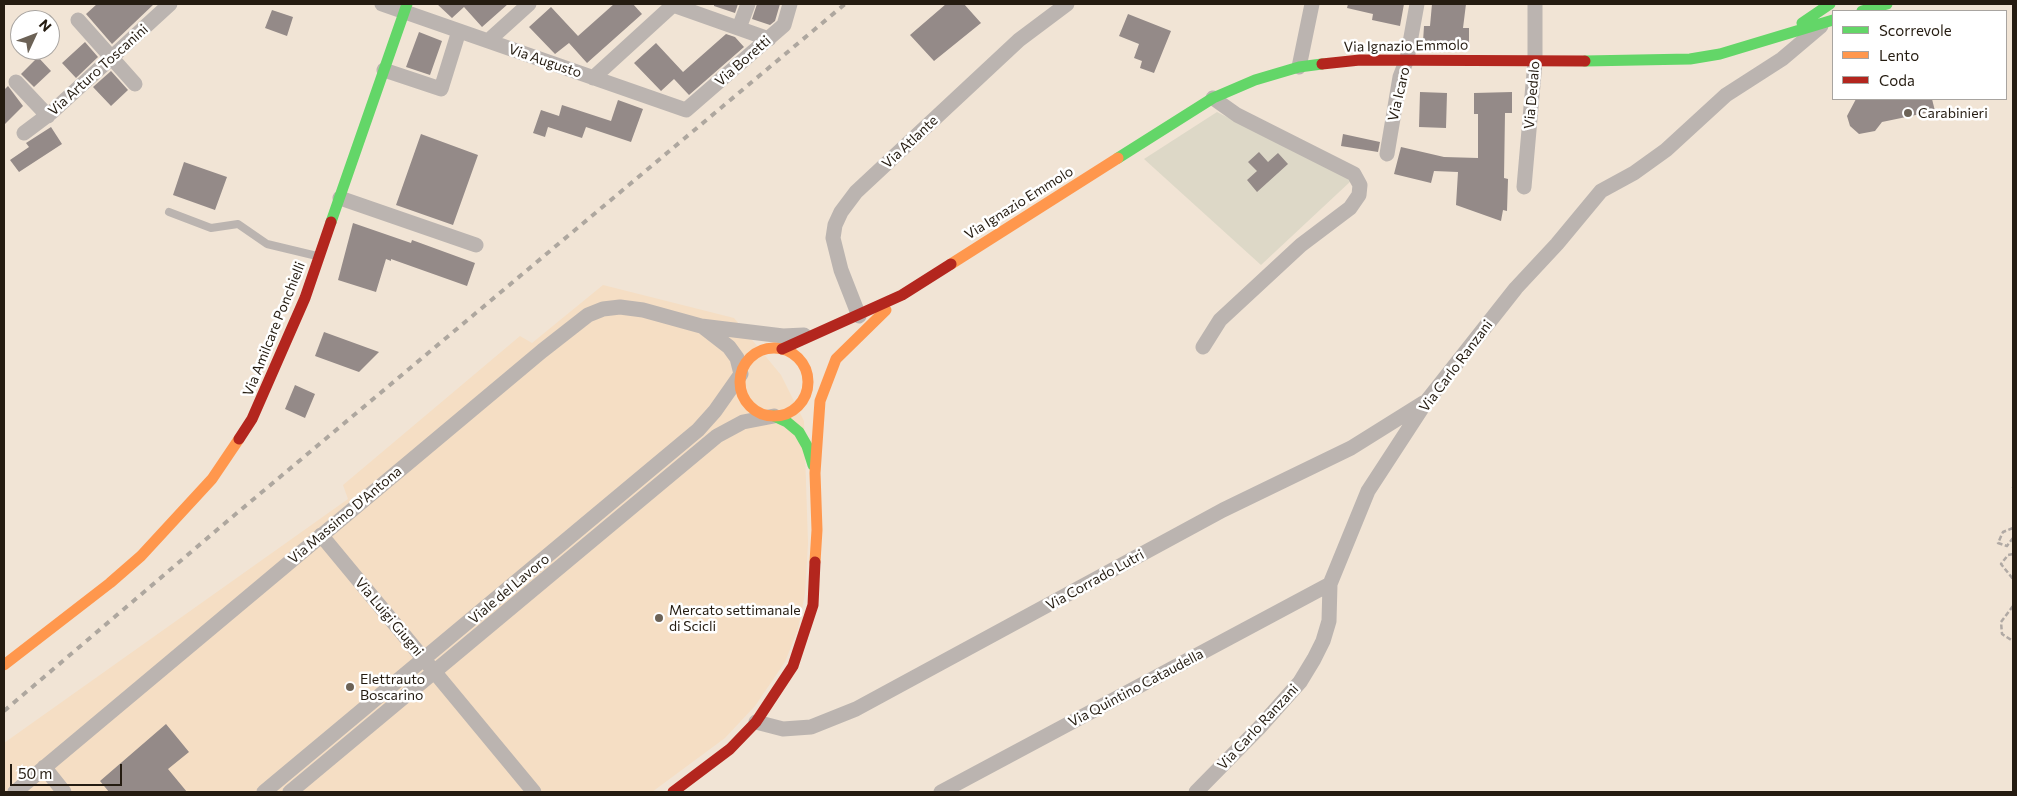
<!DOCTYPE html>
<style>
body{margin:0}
#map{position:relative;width:2017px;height:796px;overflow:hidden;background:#f1e4d5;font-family:Commissioner,sans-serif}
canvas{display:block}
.frame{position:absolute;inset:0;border:5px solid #251c11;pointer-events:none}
.legend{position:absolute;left:1832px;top:10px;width:175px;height:90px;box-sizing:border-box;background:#fff;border:1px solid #a8a4a0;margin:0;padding:6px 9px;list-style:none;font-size:15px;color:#251c11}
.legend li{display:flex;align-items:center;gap:10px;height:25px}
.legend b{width:25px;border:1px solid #a8a4a0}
.north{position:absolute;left:10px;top:10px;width:50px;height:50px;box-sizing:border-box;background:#fff;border:1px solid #a8a4a0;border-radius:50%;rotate:47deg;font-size:14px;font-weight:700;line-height:20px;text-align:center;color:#251c11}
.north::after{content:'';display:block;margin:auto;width:18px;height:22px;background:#6c6256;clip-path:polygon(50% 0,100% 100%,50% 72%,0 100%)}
.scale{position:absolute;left:10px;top:764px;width:112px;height:22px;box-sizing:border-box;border:2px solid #251c11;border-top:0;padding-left:6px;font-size:15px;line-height:18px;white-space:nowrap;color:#251c11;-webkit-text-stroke:4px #fff;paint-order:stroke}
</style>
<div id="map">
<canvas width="2017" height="796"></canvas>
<div class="frame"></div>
<ul class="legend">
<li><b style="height:6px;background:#63d668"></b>Scorrevole</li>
<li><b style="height:6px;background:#ff974d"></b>Lento</li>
<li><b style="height:6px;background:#b3261e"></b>Coda</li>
</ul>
<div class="north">N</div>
<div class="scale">50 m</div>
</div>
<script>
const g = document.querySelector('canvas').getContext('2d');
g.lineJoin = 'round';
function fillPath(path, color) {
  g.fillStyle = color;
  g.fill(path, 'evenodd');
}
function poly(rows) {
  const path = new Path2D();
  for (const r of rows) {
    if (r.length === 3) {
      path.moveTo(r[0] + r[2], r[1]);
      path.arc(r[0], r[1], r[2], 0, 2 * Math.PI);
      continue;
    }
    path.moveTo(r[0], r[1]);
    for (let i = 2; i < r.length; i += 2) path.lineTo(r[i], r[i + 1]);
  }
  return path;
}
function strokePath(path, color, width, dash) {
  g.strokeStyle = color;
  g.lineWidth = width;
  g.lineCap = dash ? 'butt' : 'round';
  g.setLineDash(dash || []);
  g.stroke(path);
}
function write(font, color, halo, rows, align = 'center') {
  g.font = font + ' Commissioner,sans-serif';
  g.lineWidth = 5;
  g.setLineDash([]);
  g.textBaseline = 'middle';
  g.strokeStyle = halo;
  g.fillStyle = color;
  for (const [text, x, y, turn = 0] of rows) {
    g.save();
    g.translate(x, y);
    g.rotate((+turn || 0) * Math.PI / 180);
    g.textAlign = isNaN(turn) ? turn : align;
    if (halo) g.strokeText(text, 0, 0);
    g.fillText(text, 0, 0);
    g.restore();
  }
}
const built = poly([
 [603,285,734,318,781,375,804,421,808,543,805,594,798,629,785,662,755,706,725,738,652,792,4,792,4,743,348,499,343,485,520,336,532,343]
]);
const green = poly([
 [1217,112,1352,180,1261,265,1144,159]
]);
const building = poly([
 [97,4,154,4,112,44,86,14],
 [437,4,508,4,482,27,464,7,452,18],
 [614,4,633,4,642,14,587,63,569,43,555,54,529,27,551,7,578,36],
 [714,4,738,4,735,13,714,6],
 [757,4,780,4,775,21,770,25,752,19],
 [946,4,964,4,981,23,934,61,910,35],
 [1348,4,1404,4,1400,26,1372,20,1373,14,1347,8],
 [1432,4,1466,4,1463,28,1469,28,1469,44,1423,42,1424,26,1430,26],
 [272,10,293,17,287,36,265,28],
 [1128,14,1171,31,1154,73,1140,68,1142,61,1134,58,1139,44,1119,36],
 [419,32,442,41,430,75,406,67],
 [726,34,735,37,744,47,689,95,674,79,661,91,634,63,656,43,683,72],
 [85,42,98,57,76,78,62,63],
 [38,57,51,71,34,87,21,74],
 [111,71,128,90,111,106,93,87],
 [8,86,23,106,4,125,4,90],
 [1420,92,1447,93,1446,128,1419,127],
 [1512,92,1512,113,1505,113,1504,178,1508,179,1507,211,1503,210,1501,221,1456,205,1458,172,1434,171,1431,183,1394,174,1401,147,1444,157,1478,158,1478,114,1474,114,1474,93],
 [1856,99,1932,99,1935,111,1882,122,1875,131,1859,134,1850,126,1847,116],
 [618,100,643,109,631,142,586,127,582,138,548,127,545,137,533,133,541,110,559,116,562,105,611,121],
 [51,127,62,144,19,172,10,160,29,147,26,143],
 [421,134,478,155,453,225,396,205],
 [1343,134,1380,142,1378,152,1341,146],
 [1259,152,1268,162,1278,153,1288,164,1257,192,1247,180,1257,171,1248,162],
 [184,162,227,177,215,210,173,195],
 [353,223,411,243,412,240,475,263,467,286,391,259,391,261,386,259,376,292,338,280],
 [324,332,379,352,359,372,315,356],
 [295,385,315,394,305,418,285,409],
 [166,724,189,752,168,769,187,792,109,792,100,781]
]);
const path = poly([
 [2013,487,2013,488],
 [2013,528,2003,532,1998,543,2007,546,2013,538],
 [2013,554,2008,555,2001,564,2013,579],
 [2013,606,2001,622,2002,634,2013,641]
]);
const lane = poly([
 [169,212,211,228,238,224,267,244,317,256]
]);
const street = poly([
 [382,4,686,110,784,25,790,4],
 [670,4,769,39],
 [78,20,135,84],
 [739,28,748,4],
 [488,41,529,4],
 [1299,67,1312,4],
 [384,70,441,89,459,31],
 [593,78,673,5],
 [16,82,48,116],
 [24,133,52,112,170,4],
 [1387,154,1400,77,1407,59,1417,4],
 [1524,187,1535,62,1535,4],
 [340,198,476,245],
 [859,316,841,270,833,238,835,225,841,212,856,192,1019,40,1067,4],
 [1203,347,1220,320,1301,245,1350,208,1359,195,1360,185,1354,174,1237,115,1213,98],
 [321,535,534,792],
 [756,722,783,729,811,727,856,709,1223,510,1351,448,1423,403],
 [44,767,64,792],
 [15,792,542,351,588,315,603,309,620,307,643,310,701,326,783,336,804,335],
 [264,792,698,430,715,411,741,374,737,358,729,347,702,326],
 [290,792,717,436,743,422,774,416],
 [941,792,1330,584],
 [1196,792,1259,728,1300,682,1314,659,1323,641,1329,621,1330,584,1368,491,1426,402,1516,288,1557,244,1601,191,1634,173,1666,150,1726,95,1782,59,1821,26]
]);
const fast = poly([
 [1862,11,1887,4],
 [1802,23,1830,4],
 [1585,61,1690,59,1720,54,1833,20],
 [1118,158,1213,98,1255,80,1299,67,1322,64],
 [331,222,407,4],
 [774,416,787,422,799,432,807,446,813,465]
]);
const slow = poly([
 [951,264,1118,158],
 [774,382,34],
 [815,562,817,530,815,473,820,401,836,359,886,310],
 [4,665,110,583,141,556,212,479,239,439]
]);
const jam = poly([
 [1322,64,1360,60,1585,61],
 [782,349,902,295,951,264],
 [239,439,252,419,305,298,331,222],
 [673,792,730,749,756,722,793,666,813,605,815,562]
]);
const rail = poly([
 [4,711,231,518,845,4]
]);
const markers = [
 [1908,113,5,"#6c6256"],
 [659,618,5,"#6c6256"],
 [350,687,5,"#6c6256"]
];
const streetNames = [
 ["Via Ignazio Emmolo",1406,46,-1],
 ["Via Augusto",545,61,19],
 ["Via Boretti",743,61,-41],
 ["Via Arturo Toscanini",98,70,-42],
 ["Via Icaro",1399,94,-77],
 ["Via Dedalo",1532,95,-85],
 ["Via Atlante",910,142,-43],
 ["Via Ignazio Emmolo",1019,203,-32],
 ["Via Amilcare Ponchielli",274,329,-68],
 ["Via Carlo Ranzani",1456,366,-53],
 ["Via Massimo D'Antona",345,515,-40],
 ["Via Corrado Lutri",1095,580,-29],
 ["Viale del Lavoro",509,589,-40],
 ["Via Luigi Giugni",389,617,50],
 ["Via Quintino Cataudella",1136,688,-28],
 ["Via Carlo Ranzani",1258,727,-47]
];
const poiNames = [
 ["Carabinieri",1918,113],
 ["Mercato settimanale",669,610],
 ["di Scicli",669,626],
 ["Elettrauto",360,679],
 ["Boscarino",360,695]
];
fillPath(built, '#f5dec4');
fillPath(green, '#ddd8c7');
fillPath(building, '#948a88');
strokePath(path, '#b0a9a4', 2.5, [5, 2.5]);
strokePath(lane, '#bbb4b0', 8);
strokePath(street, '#bbb4b0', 15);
strokePath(fast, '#63d668', 11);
strokePath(slow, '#ff974d', 11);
strokePath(jam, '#b3261e', 11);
strokePath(rail, '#aea79f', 4, [6, 6]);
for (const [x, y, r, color] of markers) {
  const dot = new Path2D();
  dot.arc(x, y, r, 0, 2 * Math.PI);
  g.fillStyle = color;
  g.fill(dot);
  strokePath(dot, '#fff', 2);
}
write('14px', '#251c11', '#fff', streetNames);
write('14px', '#251c11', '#fff', poiNames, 'left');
</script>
